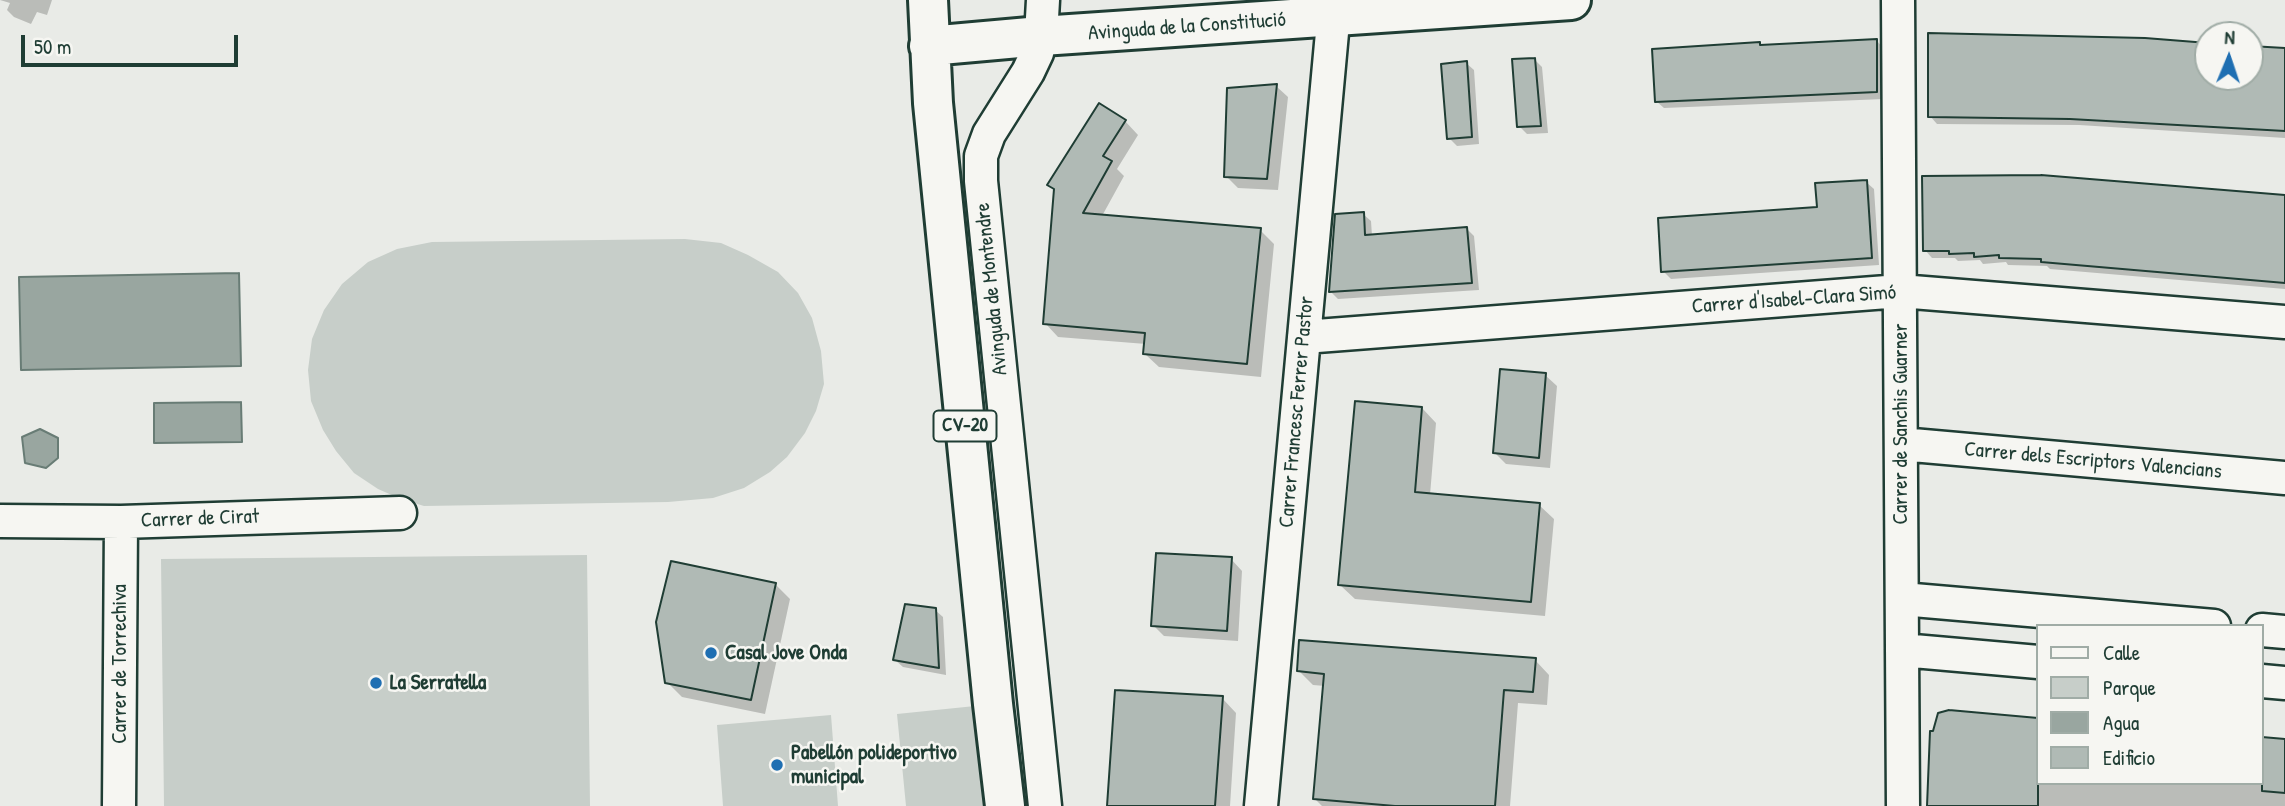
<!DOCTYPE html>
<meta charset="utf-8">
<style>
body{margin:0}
#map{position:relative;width:2285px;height:806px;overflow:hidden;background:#e9ebe7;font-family:"Patrick Hand",sans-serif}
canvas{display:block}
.legend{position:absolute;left:2036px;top:624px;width:228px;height:161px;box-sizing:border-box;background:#f6f6f2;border:2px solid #a0aca6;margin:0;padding:9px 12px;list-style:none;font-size:21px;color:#1f3d34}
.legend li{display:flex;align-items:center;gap:14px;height:35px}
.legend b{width:35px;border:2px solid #a0aca6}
.north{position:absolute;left:2194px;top:21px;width:70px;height:70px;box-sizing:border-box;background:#f6f6f2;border:2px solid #a0aca6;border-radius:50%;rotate:2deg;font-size:19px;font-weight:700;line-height:28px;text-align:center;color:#1f3d34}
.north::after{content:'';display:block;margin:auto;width:24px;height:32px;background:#1f6fb2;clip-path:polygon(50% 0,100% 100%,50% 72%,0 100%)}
.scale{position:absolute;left:21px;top:35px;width:217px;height:32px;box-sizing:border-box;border:4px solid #1f3d34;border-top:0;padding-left:9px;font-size:21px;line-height:24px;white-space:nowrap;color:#1f3d34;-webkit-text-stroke:5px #f6f6f2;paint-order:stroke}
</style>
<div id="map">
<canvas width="2285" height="806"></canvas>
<ul class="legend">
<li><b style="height:9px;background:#f6f6f2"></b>Calle</li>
<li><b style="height:19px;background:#c7cec9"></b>Parque</li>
<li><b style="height:19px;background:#99a6a0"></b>Agua</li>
<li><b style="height:19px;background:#b0bab5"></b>Edificio</li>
</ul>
<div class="north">N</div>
<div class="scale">50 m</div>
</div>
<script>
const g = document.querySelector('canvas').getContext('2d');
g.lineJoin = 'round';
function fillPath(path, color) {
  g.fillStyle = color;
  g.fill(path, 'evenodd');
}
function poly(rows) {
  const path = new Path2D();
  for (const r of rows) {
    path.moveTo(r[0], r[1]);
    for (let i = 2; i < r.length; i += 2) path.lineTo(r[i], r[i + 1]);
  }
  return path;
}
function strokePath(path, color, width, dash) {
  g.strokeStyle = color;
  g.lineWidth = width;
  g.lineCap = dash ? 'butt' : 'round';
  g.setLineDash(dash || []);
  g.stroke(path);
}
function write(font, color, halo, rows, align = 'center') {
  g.font = font + ' "Patrick Hand",sans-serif';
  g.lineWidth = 5;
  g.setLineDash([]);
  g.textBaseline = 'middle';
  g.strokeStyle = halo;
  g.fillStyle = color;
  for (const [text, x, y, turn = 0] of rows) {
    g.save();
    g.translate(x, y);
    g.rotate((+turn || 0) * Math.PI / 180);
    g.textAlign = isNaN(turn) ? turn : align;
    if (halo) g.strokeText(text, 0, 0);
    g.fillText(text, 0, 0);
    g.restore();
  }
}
const green = poly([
 [685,239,721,243,748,255,778,272,798,293,812,318,821,351,824,384,816,411,805,433,787,457,770,472,744,488,713,498,668,502,424,506,401,499,378,489,354,473,336,451,323,430,311,401,308,370,312,339,324,310,342,284,368,262,397,249,432,242],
 [587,555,590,806,164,806,161,559],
 [975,706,991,806,906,806,897,714],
 [831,715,838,806,723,806,717,725]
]);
const water = poly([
 [239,273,241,366,21,370,19,277,239,273],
 [241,402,242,442,154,443,154,403,241,402],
 [40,429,58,438,58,458,46,468,25,463,22,437,40,429]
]);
const shadow = poly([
 [0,0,52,0,47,15,37,12,31,24,14,17,7,10,10,3],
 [1877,41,1884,49,1884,99,1664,108,1656,101,1759,44,1762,47],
 [2208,44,2208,77,2250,77,2250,47,2285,50,2285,138,2079,125,1937,124,1930,116],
 [1535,60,1542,67,1548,133,1527,134,1519,126],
 [1466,63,1474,70,1479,144,1457,146,1449,138],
 [1276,86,1288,97,1278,190,1238,188,1226,176],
 [1125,121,1138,135,1117,169,1124,176,1102,216,1260,230,1274,244,1261,377,1159,367,1145,354,1146,344,1058,337,1045,323,1055,191,1049,185],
 [1866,182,1874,189,1879,265,1671,279,1663,271,1819,208],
 [2285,197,2285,289,2050,269,2047,266,2008,265,2006,262,1983,264,1980,260,1958,261,1955,258,1932,258,1925,250],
 [1363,214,1371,221,1372,236,1467,229,1474,236,1479,290,1338,299,1331,292],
 [1545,375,1557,386,1550,468,1506,464,1495,453],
 [1422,408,1436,423,1430,495,1539,505,1554,519,1545,616,1355,599,1340,585],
 [1231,559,1242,571,1238,641,1164,636,1153,625],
 [776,585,790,599,765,714,682,697,667,682],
 [935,610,943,617,946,675,903,667,895,660],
 [1535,660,1549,675,1547,705,1518,703,1510,806,1322,806,1315,799,1325,686,1313,685,1299,671],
 [1222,698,1236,713,1230,806,1109,806],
 [1949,711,2038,719,2038,783,2262,783,2285,741,2285,806,1930,806,1934,732]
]);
const building = poly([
 [1928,33,2145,38,2208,43,2208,77,2250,77,2250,46,2285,48,2285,131,2070,119,1928,117,1928,33],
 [1877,39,1877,92,1655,102,1652,49,1760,42,1760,45,1877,39],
 [1535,58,1541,126,1517,127,1512,59,1535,58],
 [1467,61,1472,137,1447,139,1441,64,1467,61],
 [1277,84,1267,179,1224,177,1227,88,1277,84],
 [1099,103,1126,120,1103,156,1112,161,1083,213,1261,228,1247,364,1143,354,1145,333,1043,324,1054,189,1047,185,1099,103],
 [2041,175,2285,195,2285,283,2041,262,2041,259,1999,258,1999,255,1974,257,1974,253,1949,254,1949,251,1923,251,1922,176,2041,175],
 [1867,180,1872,258,1661,272,1658,218,1817,207,1815,183,1867,180],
 [1364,212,1365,235,1467,227,1472,283,1329,292,1335,214,1364,212],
 [1500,369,1546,373,1539,458,1493,453,1500,369],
 [1355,401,1422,407,1415,492,1540,503,1531,602,1338,585,1355,401],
 [1156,553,1232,557,1227,631,1151,626,1156,553],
 [671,561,776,583,751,700,665,683,656,622,671,561],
 [905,604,936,608,939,668,893,660,905,604],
 [1299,640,1536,658,1533,692,1504,690,1495,806,1395,806,1313,799,1324,674,1297,671,1299,640],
 [1115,690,1223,696,1215,806,1107,806,1115,690],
 [1949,710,2038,718,2038,806,1927,806,1930,731,1933,731,1938,713,1949,710],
 [2262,737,2285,739,2285,793,2262,791,2262,737]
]);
const minor = poly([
 [1043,0,1041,36,1037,53,1028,72,989,134,981,156,981,181,1045,806],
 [1898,0,1903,806],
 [1304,337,1900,291,2285,322],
 [1901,444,2285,478],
 [0,521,121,522,400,513],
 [1902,599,2214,626],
 [2262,630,2285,632],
 [1902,650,2038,662],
 [2262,681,2285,683],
 [119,806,121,522],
 [1261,806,1335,0]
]);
const major = poly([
 [928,0,933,103,993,704,1005,806],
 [929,46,1041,36,1571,0]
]);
const markers = [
 [711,653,7,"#1f6fb2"],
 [376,683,7,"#1f6fb2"],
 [777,765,7,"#1f6fb2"]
];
const shields = [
 [965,426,63]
];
const shieldNames = [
 ["CV-20",965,426]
];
const streetNames = [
 ["Avinguda de la Constitució",1187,27,-4],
 ["Avinguda de Montendre",992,289,-96],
 ["Carrer d'Isabel-Clara Simó",1794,300,-4],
 ["Carrer Francesc Ferrer Pastor",1297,412,-85],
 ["Carrer de Sanchis Guarner",1901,424,-90],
 ["Carrer dels Escriptors Valencians",2093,461,5],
 ["Carrer de Cirat",200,519,-2],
 ["Carrer de Torrechiva",120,664,-90]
];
const poiNames = [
 ["Casal Jove Onda",725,653],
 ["La Serratella",390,683],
 ["Pabellón polideportivo",791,753],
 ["municipal",791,777]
];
fillPath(green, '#c7cec9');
fillPath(water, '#99a6a0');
strokePath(water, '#687c75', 2);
fillPath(shadow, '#0003');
fillPath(building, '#b0bab5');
strokePath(building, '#1f3d34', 2);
strokePath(minor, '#1f3d34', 37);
strokePath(major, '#1f3d34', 44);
strokePath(minor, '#f6f6f2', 32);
strokePath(major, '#f6f6f2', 38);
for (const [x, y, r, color] of markers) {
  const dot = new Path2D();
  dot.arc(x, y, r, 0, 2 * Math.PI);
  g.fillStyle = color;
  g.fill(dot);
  strokePath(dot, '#f6f6f2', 2.5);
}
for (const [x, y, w] of shields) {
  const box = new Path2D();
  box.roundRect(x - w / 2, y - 15.5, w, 31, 5);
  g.fillStyle = '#f6f6f2';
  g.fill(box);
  strokePath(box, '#1f3d34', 2);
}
write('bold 19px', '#1f3d34', null, shieldNames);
write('21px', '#1f3d34', '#f6f6f2', streetNames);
write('bold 21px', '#1f3d34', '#f6f6f2', poiNames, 'left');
</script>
